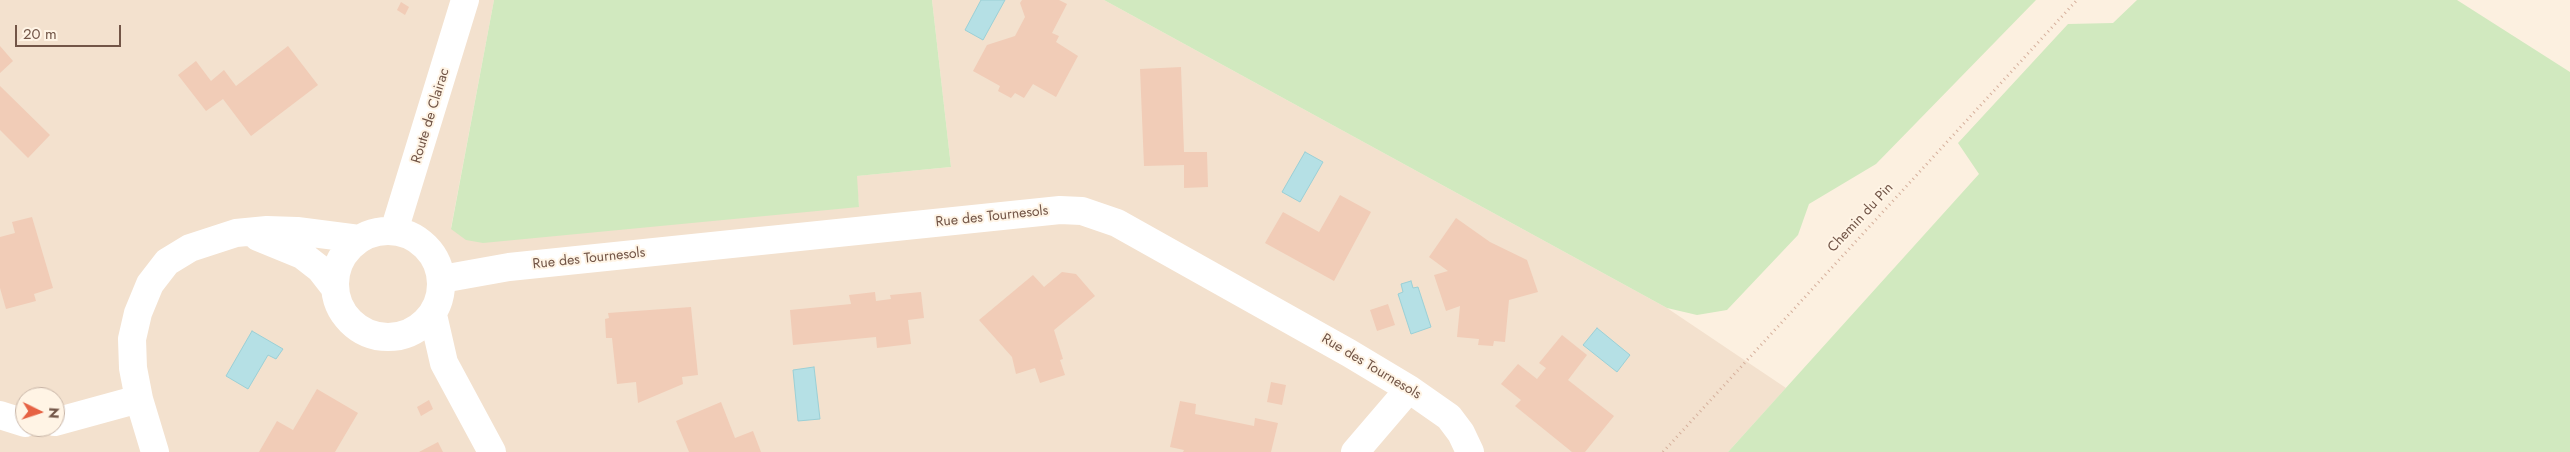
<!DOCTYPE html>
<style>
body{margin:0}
#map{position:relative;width:2570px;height:452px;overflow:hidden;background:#fcf0e0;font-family:Jost,sans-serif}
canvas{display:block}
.north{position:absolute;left:15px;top:387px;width:50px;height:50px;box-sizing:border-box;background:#fff4e5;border:1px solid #c7b4a6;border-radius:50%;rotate:94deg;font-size:14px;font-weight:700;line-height:20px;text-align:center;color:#725547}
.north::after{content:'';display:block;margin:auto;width:18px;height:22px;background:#e66244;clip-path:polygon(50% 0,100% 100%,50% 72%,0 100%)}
.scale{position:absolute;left:15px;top:25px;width:106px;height:22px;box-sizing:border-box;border:2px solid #725547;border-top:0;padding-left:6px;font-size:15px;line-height:18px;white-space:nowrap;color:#725547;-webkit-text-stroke:4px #fff4e5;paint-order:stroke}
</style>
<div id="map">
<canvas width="2570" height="452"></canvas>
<div class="north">N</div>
<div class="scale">20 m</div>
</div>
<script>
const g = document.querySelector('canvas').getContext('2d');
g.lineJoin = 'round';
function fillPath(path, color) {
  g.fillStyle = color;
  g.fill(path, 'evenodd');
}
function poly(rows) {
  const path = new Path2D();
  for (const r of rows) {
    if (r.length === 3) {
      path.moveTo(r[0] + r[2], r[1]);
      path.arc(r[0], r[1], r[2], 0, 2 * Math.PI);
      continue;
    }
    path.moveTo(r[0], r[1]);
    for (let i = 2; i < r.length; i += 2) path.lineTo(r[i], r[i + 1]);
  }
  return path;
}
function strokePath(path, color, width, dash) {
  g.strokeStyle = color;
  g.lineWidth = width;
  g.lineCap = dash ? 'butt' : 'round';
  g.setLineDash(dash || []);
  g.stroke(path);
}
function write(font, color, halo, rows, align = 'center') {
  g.font = font + ' Jost,sans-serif';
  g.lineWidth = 4;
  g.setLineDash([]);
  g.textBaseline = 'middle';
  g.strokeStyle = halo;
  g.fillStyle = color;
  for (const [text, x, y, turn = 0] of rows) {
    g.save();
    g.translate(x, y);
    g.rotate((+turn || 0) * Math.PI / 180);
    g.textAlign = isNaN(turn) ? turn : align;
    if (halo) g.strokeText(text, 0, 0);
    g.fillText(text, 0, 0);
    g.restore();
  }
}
const residential = poly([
 [0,0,494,0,451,228,859,206,856,176,951,167,932,0,1104,0,1667,308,1786,388,1728,452,0,452],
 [25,397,55,397,55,427,25,427]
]);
const green = poly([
 [494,0,932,0,951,167,857,176,859,207,483,243,466,240,451,229],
 [1104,0,2036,0,1876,164,1809,204,1798,235,1727,310,1697,315,1667,308],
 [2137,0,2457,0,2570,72,2570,452,1728,452,1979,174,1958,143,2068,24,2113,23]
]);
const water = poly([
 [981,0,1005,0,983,40,965,30,981,0],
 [1305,152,1323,162,1300,202,1282,192,1305,152],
 [1411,281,1413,288,1418,287,1431,327,1411,334,1398,294,1403,292,1401,284,1411,281],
 [1597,328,1630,355,1617,372,1583,345,1597,328],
 [252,331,283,349,276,359,268,355,248,389,226,376,252,331],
 [814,367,820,419,798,421,793,370,814,367]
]);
const building = poly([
 [1022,0,1059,0,1067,4,1052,33,1059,36,1056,42,1078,56,1056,97,1033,84,1024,98,1015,93,1011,98,998,91,1000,86,973,71,987,45,1015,36,1025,17,1020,3],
 [401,2,409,7,405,15,397,10],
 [0,46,13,61,0,73],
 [288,46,318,85,251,136,223,99,206,111,178,75,196,61,211,81,224,70,236,86],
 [1181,67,1184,152,1207,152,1208,187,1184,188,1184,165,1144,166,1140,69],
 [0,86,50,135,28,158,0,130],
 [1340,195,1371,212,1334,281,1265,243,1283,212,1319,232],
 [32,217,53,288,34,294,36,301,6,309,0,288,0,237,15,233,12,222],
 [1456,218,1490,242,1527,260,1538,292,1509,300,1505,342,1494,341,1493,346,1478,345,1479,339,1457,337,1460,306,1446,311,1434,275,1448,271,1429,257],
 [1062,272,1076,274,1095,296,1054,330,1063,359,1060,360,1065,375,1040,383,1035,368,1016,374,1012,357,979,320,1033,275,1044,287],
 [875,292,876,301,891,299,890,295,921,292,924,318,908,320,911,344,877,348,876,337,793,345,790,310,851,304,849,295],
 [1388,304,1395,325,1377,331,1370,310],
 [691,307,698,375,682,377,683,384,638,403,636,382,617,384,612,338,606,338,605,319,609,318,608,313],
 [1562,335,1587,355,1568,380,1614,416,1585,452,1572,452,1551,435,1515,406,1521,400,1501,384,1518,364,1537,379,1546,368,1539,363],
 [1271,382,1286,385,1282,405,1267,402],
 [317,389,358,413,335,452,259,452,277,421,293,430],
 [429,400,433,409,421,416,417,407],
 [1180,401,1196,404,1195,414,1254,426,1255,418,1278,423,1271,452,1183,452,1184,450,1170,447],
 [721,402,735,438,753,431,761,452,689,452,676,421],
 [438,442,443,452,419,452]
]);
const path = poly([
 [1663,452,2077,0]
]);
const minor = poly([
 [388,284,53],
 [394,231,465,0],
 [258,237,302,255,320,269,334,287],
 [442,279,509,267,1060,210,1082,211,1117,223,1349,353,1409,389,1449,417,1461,433,1470,452],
 [433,315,444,363,492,452],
 [0,415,25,423],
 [55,422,139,399],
 [155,452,139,399,133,368,132,339,138,313,150,284,167,262,190,248,236,233,267,230,297,231,359,239],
 [1355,452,1409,389]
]);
const streetNames = [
 ["Route de Clairac",431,116,-73],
 ["Rue des Tournesols",992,217,-6],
 ["Chemin du Pin",1861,218,-47],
 ["Rue des Tournesols",589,259,-6],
 ["Rue des Tournesols",1371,367,31]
];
fillPath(residential, '#f3e1ce');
fillPath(green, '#d1e9bf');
fillPath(water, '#b5e0e5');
strokePath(water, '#9bd0d6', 1);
fillPath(building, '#f1ccb7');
strokePath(path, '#d5af9b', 3, [1, 4]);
strokePath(minor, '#fff', 28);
write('14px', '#725547', '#fff4e5', streetNames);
</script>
